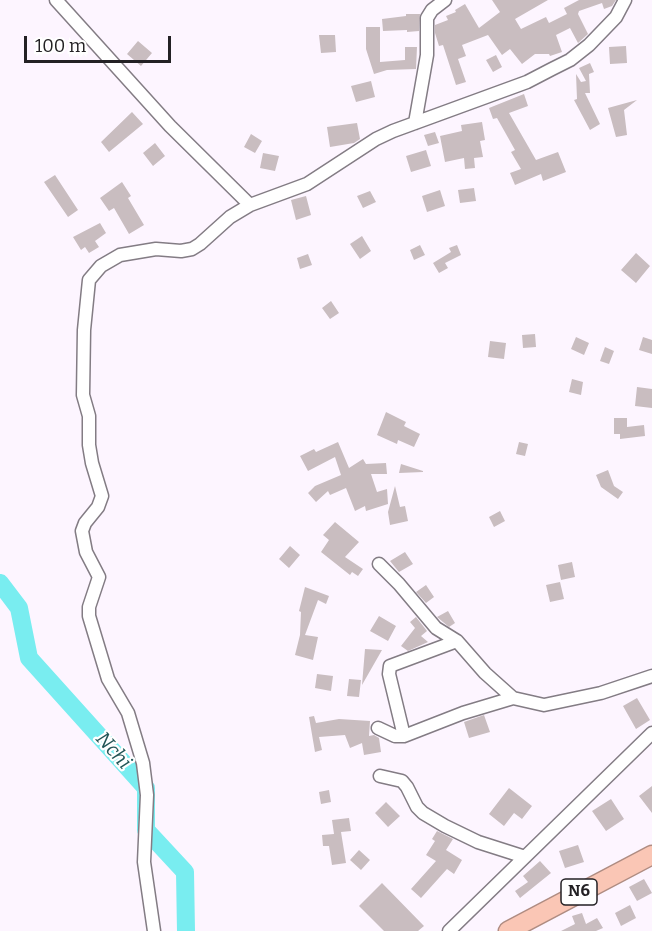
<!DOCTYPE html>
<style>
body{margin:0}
#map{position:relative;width:652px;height:931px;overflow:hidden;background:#fdf5ff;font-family:Bitter,serif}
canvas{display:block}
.scale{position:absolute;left:24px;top:36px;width:147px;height:27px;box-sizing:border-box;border:3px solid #232124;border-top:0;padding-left:8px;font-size:18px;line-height:21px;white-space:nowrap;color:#232124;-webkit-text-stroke:4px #fff;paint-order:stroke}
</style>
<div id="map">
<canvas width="652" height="931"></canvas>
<div class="scale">100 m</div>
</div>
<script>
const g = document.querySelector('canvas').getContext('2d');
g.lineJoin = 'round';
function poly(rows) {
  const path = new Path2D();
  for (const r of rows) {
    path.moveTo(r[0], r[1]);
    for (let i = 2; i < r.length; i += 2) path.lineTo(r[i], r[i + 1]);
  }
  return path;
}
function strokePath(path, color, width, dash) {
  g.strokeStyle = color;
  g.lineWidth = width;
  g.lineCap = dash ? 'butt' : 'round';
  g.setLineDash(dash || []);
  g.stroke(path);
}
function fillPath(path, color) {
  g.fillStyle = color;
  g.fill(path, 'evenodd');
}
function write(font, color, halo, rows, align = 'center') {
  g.font = font + ' Bitter,serif';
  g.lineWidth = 4.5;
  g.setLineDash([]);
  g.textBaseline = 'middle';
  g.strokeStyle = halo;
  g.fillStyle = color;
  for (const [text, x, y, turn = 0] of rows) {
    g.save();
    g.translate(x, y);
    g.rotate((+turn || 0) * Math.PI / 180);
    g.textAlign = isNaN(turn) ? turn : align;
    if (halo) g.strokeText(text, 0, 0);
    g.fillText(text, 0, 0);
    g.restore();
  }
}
const river = poly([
 [0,583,19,608,29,658,146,788,146,830,185,872,186,931]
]);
const building = poly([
 [492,0,548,0,515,19,521,29,546,17,549,23,567,14,564,8,579,0,616,0,612,6,604,9,602,3,579,11,578,14,588,34,578,43,570,28,556,35,562,52,550,56,549,54,535,54,522,64,510,49,502,55,488,35,462,45,466,56,458,59,466,82,456,85,443,45,439,46,435,33,435,25,448,20,446,16,456,12,455,10,465,4,479,28,500,12],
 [406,14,420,14,419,31,407,32,407,30,383,31,382,19,406,16],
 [366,27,380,27,380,62,405,60,405,47,417,47,416,69,387,70,374,74,366,49],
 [319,35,335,35,336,52,321,53],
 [138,41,152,53,141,66,127,54],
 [626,46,627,63,610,64,609,47],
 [496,55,502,67,493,72,486,60],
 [590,63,594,72,589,74,590,93,585,93,600,124,590,130,574,100,577,99,576,74,581,82,586,81,579,68],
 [371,81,375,97,356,102,351,86],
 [524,94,528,106,509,113,536,160,558,152,566,172,543,181,541,174,515,185,510,173,521,169,511,152,515,150,497,118,493,119,489,108],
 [637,100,624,110,627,135,616,137,608,108],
 [132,112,143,124,109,152,101,142],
 [482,122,485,140,480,141,483,157,474,158,475,168,465,169,464,158,445,162,440,136,462,131,461,125],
 [357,123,360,139,354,143,330,147,327,127],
 [435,132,439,143,428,146,424,135],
 [251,134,262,141,255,153,244,147],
 [155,143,165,156,153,166,143,153],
 [426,150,431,166,411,172,406,156],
 [263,153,279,156,275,171,260,168],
 [55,175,78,210,68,217,44,182],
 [122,182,131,196,128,198,144,225,129,234,114,208,109,211,100,198],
 [474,188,476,201,460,203,458,190],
 [440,190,445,206,427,212,422,196],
 [370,191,376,202,363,208,357,196],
 [306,196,311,215,296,220,291,200],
 [100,223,106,233,95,241,99,247,89,253,85,247,81,250,73,237],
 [362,236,371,251,360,259,350,244],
 [420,245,425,255,414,260,410,250],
 [457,245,461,255,445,263,448,268,439,273,433,263,451,252,449,248],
 [636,253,650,266,636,283,621,270],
 [308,254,312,265,300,269,297,258],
 [331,301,339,313,330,319,322,308],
 [535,334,536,347,523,348,522,335],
 [576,337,589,343,584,355,571,349],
 [643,337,652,340,652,354,639,350],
 [490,341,506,343,504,359,488,357],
 [605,347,614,351,609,364,600,361],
 [572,379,583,382,581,395,569,392],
 [637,387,652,389,652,408,635,406],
 [386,412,406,422,404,426,420,434,414,447,398,440,397,444,377,435],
 [614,418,627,418,627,427,644,425,645,436,620,439,620,434,614,434],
 [338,442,349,468,363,459,366,464,386,463,387,474,371,474,377,492,387,489,388,504,366,511,365,506,355,511,346,488,330,495,328,491,316,502,308,493,315,486,341,475,335,457,308,471,300,456,314,449,316,452],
 [519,442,528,444,525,456,516,454],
 [401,464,423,471,423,472,399,473],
 [608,470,614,486,623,492,618,499,601,487,596,475],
 [395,486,400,507,405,506,408,521,390,525,388,512],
 [500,511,505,521,494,527,489,517],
 [335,522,359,542,345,557,363,569,358,576,352,572,350,575,321,552,329,540,323,535],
 [290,546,300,555,289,568,279,559],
 [405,552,413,564,399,572,390,561],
 [572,562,575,577,561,580,558,565],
 [560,582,564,599,550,602,546,585],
 [426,585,434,597,426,603,416,592],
 [305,587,329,596,326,604,318,600,305,635,318,637,313,660,295,655,300,635,301,612,299,611],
 [448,611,455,623,449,627,437,617],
 [379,616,396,626,388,641,370,631],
 [416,617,427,631,421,636,428,642,408,651,401,646,415,628,410,622],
 [365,649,382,650,362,685],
 [317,674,333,676,331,691,315,688],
 [349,679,361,680,359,697,347,696],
 [637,698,650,720,636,729,623,706],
 [484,715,490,732,469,738,464,722],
 [314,716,316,723,339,719,370,721,369,736,374,735,379,738,381,752,364,755,362,743,350,748,345,735,319,737,322,750,315,752,309,717],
 [652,786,652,813,639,796],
 [509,788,532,806,522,819,514,813,504,826,489,814],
 [329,790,331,802,321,804,319,792],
 [611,799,624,819,606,831,592,811],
 [386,802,400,816,388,827,375,813],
 [349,818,351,831,341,832,346,863,332,865,329,846,323,846,322,835,334,834,332,820],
 [437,831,453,839,446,850,462,860,454,874,447,869,421,898,411,889,436,861,426,855,435,841,432,839],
 [578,845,584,862,565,868,559,851],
 [359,850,370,860,361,870,350,860],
 [540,861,551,873,520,898,515,891,528,882,523,876],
 [644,879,652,893,637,901,629,887],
 [382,883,424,926,418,931,384,931,359,906],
 [630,905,636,918,621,926,615,913],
 [582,913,586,924,597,918,603,928,596,931,561,931,575,924,572,916]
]);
const minor = poly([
 [56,0,170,126,250,205],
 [415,123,427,55,427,18,432,10,445,0],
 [379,564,399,584,436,628,457,641,485,673,513,698,544,705,601,693,652,676],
 [378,728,395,736,404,736,463,713,513,698],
 [404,736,389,674,390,666,457,641],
 [380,776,402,781,407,787,417,807,423,813,445,826,478,842,525,857],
 [154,931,144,862,147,795,143,763,128,713,108,679,89,616,89,607,99,577,86,552,82,531,85,523,98,507,102,496,92,463,89,445,89,416,83,395,84,330,89,280,101,266,120,255,156,249,181,251,192,249,200,244,230,217,250,205,307,184,376,139,393,131,527,82,552,69,570,60,589,45,616,17,625,0],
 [449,931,652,733]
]);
const highway = poly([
 [508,931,652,855]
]);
const shields = [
 [579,892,36]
];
const shieldNames = [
 ["N6",579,892]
];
const waterNames = [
 ["Nchi",113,751,48]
];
strokePath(river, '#79edf0', 18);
fillPath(building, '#c9bdc0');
strokePath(minor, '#837c84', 15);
strokePath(highway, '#af8c82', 21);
strokePath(minor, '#fff', 12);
strokePath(highway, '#fac6b5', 18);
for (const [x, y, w] of shields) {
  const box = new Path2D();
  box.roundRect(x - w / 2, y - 13, w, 26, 4.5);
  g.fillStyle = '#fff';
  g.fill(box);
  strokePath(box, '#232124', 1.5);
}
write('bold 16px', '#232124', null, shieldNames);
write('italic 20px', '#235657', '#fff', waterNames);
</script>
